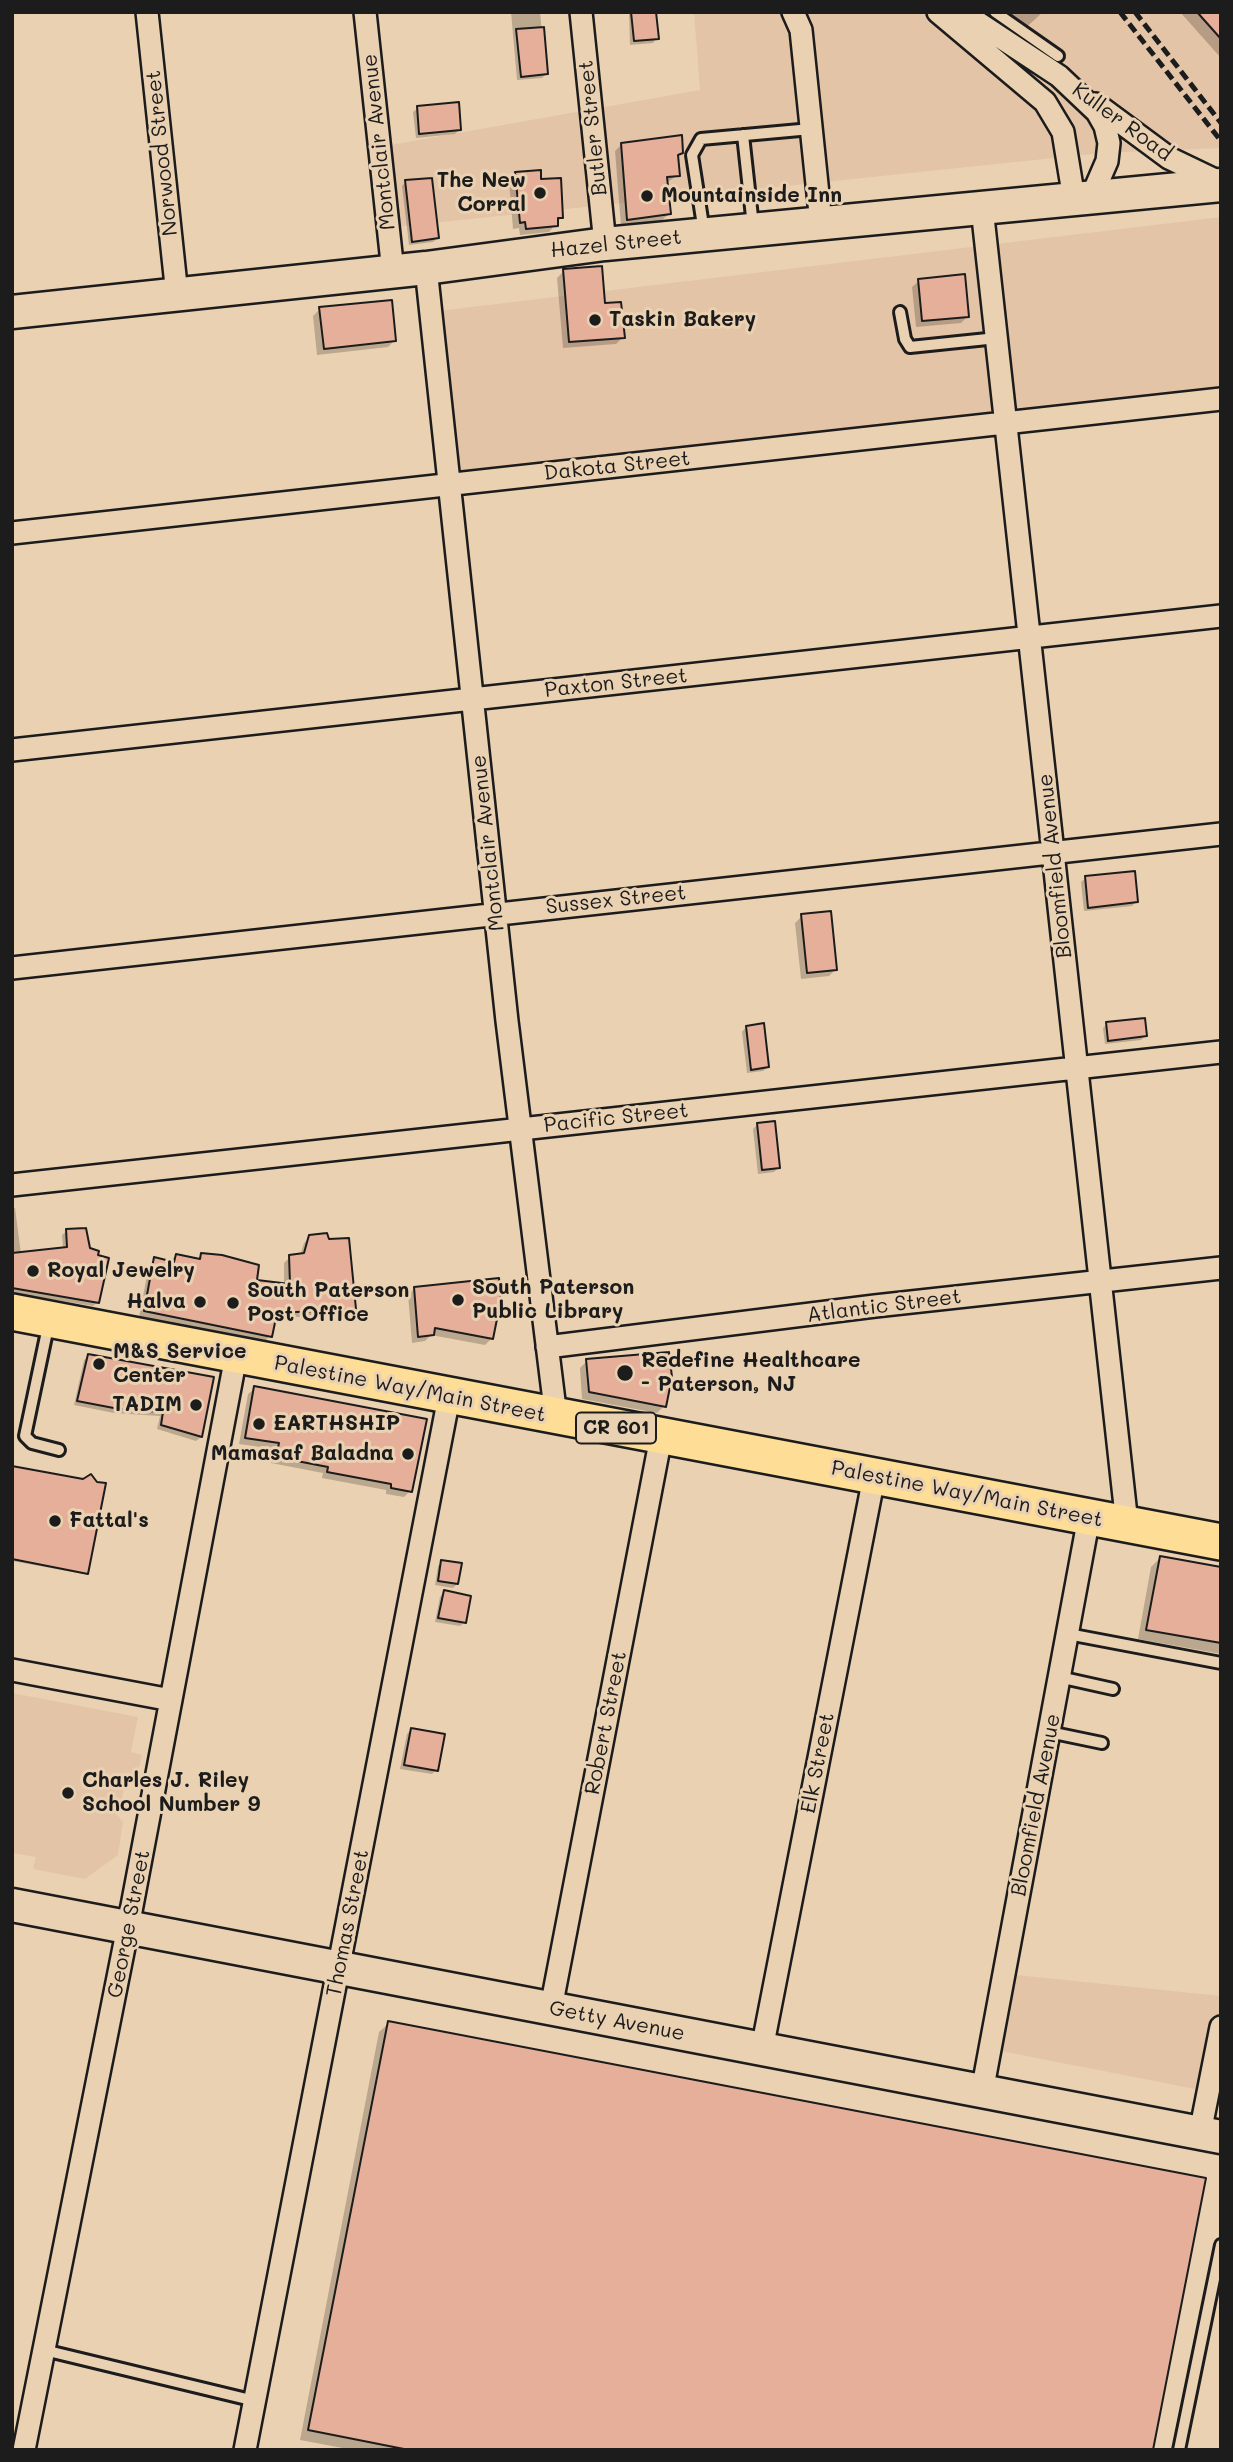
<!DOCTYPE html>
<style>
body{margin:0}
#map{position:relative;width:1233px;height:2462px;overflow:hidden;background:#ead1b2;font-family:Mali,sans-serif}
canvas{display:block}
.frame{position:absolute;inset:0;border:14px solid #1c1c1c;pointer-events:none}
</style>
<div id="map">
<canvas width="1233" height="2462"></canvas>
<div class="frame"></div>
</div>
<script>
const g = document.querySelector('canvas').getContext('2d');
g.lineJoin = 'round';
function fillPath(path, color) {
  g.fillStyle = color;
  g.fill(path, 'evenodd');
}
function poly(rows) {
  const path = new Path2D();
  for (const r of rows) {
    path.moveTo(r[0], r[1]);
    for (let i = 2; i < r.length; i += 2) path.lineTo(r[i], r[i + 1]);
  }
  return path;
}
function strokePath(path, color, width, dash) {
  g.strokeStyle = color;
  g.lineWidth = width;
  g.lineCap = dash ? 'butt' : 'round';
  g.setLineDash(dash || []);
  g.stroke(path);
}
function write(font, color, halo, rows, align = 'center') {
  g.font = font + ' Mali,sans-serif';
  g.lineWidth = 6;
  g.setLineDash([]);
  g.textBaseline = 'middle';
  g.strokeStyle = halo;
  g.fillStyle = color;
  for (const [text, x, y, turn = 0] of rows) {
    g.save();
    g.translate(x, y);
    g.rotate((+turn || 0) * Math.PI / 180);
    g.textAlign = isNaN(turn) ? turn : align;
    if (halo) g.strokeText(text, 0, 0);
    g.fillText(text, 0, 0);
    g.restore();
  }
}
const built = poly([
 [694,12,1221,12,1221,148,1102,153,385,228,374,148,700,90],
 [1221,217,1221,394,440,487,430,312],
 [12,1693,138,1717,131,1752,142,1755,136,1779,126,1777,120,1808,114,1812,123,1822,118,1855,85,1879,33,1869,36,1857,12,1853],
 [997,1973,1221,1996,1221,2094,980,2047]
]);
const shadow = poly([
 [511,12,540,12,546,74,542,78,517,80],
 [629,12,655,12,657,38,653,43,630,45],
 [989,12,1043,12,1020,33],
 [1180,12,1221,12,1221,58],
 [418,108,459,130,455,134,416,138,413,112],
 [622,144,682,152,676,158,678,175,666,183,669,214,662,220,621,226,615,151],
 [516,174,540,181,561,218,549,232,520,235,519,228,513,229,509,180],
 [406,182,438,238,433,242,409,245,402,186],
 [564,271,603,305,623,337,616,344,563,348,557,278],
 [919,281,968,316,961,323,916,327,912,287],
 [320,309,395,340,388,347,317,355,313,316],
 [1086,878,1136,902,1132,906,1084,911,1081,882],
 [802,916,836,969,829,976,801,979,795,923],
 [1107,1024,1145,1036,1141,1040,1105,1044,1103,1028],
 [746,1027,768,1067,763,1071,747,1073,742,1032],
 [757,1125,778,1168,774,1172,758,1174,753,1129],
 [12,1208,15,1208,21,1254,63,1249,62,1235,67,1231,98,1302,93,1306,12,1293],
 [310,1237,355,1309,349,1315,274,1318,270,1336,264,1342,139,1317,149,1265,155,1259,170,1262,176,1256,197,1260,202,1255,255,1281,284,1285,284,1263,290,1257,300,1256,304,1243],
 [415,1288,500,1312,496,1317,492,1338,485,1345,431,1335,425,1341,412,1343,408,1295],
 [89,1356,201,1437,196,1441,157,1429,160,1416,114,1413,74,1405,84,1360],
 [587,1361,664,1406,657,1413,582,1399,580,1368],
 [255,1388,410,1491,404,1497,386,1494,386,1490,322,1478,323,1473,271,1463,274,1449,239,1444,248,1394],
 [12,1468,86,1573,84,1574,12,1561],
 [1160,1558,1221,1569,1221,1654,1138,1639,1151,1567],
 [442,1562,457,1584,453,1588,435,1585,438,1566],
 [444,1592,465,1622,460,1626,435,1622,440,1597],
 [411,1730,436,1770,432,1774,400,1769,407,1734],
 [389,2023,1151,2450,353,2450,300,2440,379,2032]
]);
const building = poly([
 [631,12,656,12,659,39,634,41,631,12],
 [1197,12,1221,12,1221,39,1197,12],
 [544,27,548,74,521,77,516,29,544,27],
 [459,102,461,130,419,134,417,106,459,102],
 [682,135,683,153,678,155,680,176,667,177,671,214,627,220,621,143,682,135],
 [541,170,541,179,561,178,563,218,558,218,558,226,526,229,525,222,520,223,515,172,541,170],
 [432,178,439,238,412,242,405,180,432,178],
 [602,266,605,303,621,302,625,338,569,342,563,269,602,266],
 [965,274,969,317,922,321,918,279,965,274],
 [392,300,396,341,324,349,319,307,392,300],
 [1135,871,1138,902,1088,908,1085,876,1135,871],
 [831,911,837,970,807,973,801,914,831,911],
 [1145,1018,1147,1036,1108,1041,1106,1022,1145,1018],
 [764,1023,769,1067,751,1070,746,1026,764,1023],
 [775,1121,780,1168,762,1170,757,1123,775,1121],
 [86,1228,90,1248,99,1251,98,1255,109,1258,99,1303,12,1288,12,1253,67,1247,66,1229,86,1228],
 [327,1233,329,1239,349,1238,356,1309,277,1313,272,1337,144,1311,154,1257,174,1262,176,1254,200,1259,201,1253,222,1255,259,1265,257,1280,290,1284,289,1255,304,1253,309,1235,327,1233],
 [499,1278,502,1313,498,1314,493,1339,435,1328,434,1335,418,1337,414,1287,499,1278],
 [669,1352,672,1377,666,1407,589,1392,586,1359,669,1352],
 [88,1354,214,1377,202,1437,161,1425,163,1412,119,1409,77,1401,88,1354],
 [254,1386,427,1419,412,1492,391,1488,391,1484,327,1472,328,1467,276,1457,279,1443,245,1438,254,1386],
 [12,1466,83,1479,91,1474,97,1482,106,1483,88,1574,12,1559,12,1466],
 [1160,1556,1221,1567,1221,1643,1146,1630,1160,1556],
 [441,1560,462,1563,458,1584,438,1581,441,1560],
 [444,1590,471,1596,466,1623,438,1618,444,1590],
 [411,1728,445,1734,438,1771,404,1765,411,1728],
 [388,2021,1206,2178,1153,2450,409,2450,308,2430,388,2021]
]);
const lane = poly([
 [995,12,1058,56],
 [743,135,753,226],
 [704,232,692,155,701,139,811,129],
 [900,312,905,339,910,347,997,338],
 [49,1322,25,1436,32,1443,59,1450],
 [1068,1634,1221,1663],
 [1059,1677,1113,1689],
 [1049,1732,1102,1743],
 [44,2350,255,2401],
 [1179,2450,1221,2245]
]);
const street = poly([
 [147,12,177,295],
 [365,12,393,272],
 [581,12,605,244],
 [793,12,801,30,821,223],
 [938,12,1045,102,1063,132,1074,199],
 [962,12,1059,76,1097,112,1105,126,1109,143,1107,161,1091,198],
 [1096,104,1169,158,1219,182],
 [982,208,1127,1524],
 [426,268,507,1021,556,1417],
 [12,533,1221,399],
 [12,750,1221,616],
 [12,968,1221,834],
 [12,1185,1221,1052],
 [547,1347,875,1306,1221,1268],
 [12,1670,171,1700],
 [551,2008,661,1437],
 [762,2049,874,1477],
 [982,2092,1089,1517],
 [1200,2133,1221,2027],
 [24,2450,128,1927,236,1356],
 [245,2450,449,1397]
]);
const secondary = poly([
 [12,312,426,268,605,244,1221,185],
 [12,1905,1221,2137]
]);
const primary = poly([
 [12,1312,1221,1542]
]);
const rail = poly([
 [1120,12,1221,141],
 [1135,12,1221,123]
]);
const markers = [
 [540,193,7,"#1c1c1c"],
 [647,196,7,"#1c1c1c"],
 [595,320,7,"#1c1c1c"],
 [33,1271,7,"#1c1c1c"],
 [458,1300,7,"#1c1c1c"],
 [200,1302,7,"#1c1c1c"],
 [233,1303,7,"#1c1c1c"],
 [99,1364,7,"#1c1c1c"],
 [625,1373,9,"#1c1c1c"],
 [196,1405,7,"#1c1c1c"],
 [259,1424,7,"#1c1c1c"],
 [408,1454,7,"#1c1c1c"],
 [55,1521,7,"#1c1c1c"],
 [68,1793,7,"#1c1c1c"]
];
const shields = [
 [616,1428,80]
];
const shieldNames = [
 ["CR 601",616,1428]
];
const streetNames = [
 ["Kuller Road",1122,122,36],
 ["Butler Street",593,128,-96],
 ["Montclair Avenue",379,142,-96],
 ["Norwood Street",162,153,-96],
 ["Hazel Street",616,244,-6],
 ["Dakota Street",617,466,-6],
 ["Paxton Street",616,683,-6],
 ["Montclair Avenue",488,843,-96],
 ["Bloomfield Avenue",1055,866,-96],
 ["Sussex Street",616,900,-6],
 ["Pacific Street",616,1118,-6],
 ["Atlantic Street",884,1306,-7],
 ["Palestine Way/Main Street",410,1389,11],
 ["Palestine Way/Main Street",967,1494,11],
 ["Robert Street",606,1723,-79],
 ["Elk Street",818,1763,-79],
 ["Bloomfield Avenue",1036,1805,-79],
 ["Thomas Street",348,1923,-79],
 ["George Street",129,1924,-79],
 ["Getty Avenue",617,2021,11]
];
const poiNames = [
 ["The New",526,181,"right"],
 ["Corral",526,205,"right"],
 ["Mountainside Inn",661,196],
 ["Taskin Bakery",609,320],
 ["Royal Jewelry",47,1271],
 ["South Paterson",472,1288],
 ["Public Library",472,1312],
 ["South Paterson",247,1291],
 ["Post Office",247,1315],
 ["Halva",186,1302,"right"],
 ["M&S Service",113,1352],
 ["Center",113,1376],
 ["Redefine Healthcare",641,1361],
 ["- Paterson, NJ",641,1385],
 ["TADIM",182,1405,"right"],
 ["EARTHSHIP",273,1424],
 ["Mamasaf Baladna",394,1454,"right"],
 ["Fattal's",69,1521],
 ["Charles J. Riley",82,1781],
 ["School Number 9",82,1805]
];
fillPath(built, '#e4c4a7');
fillPath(shadow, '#0003');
fillPath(building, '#e5af99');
strokePath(building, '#1c1c1c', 2);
strokePath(lane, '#1c1c1c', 16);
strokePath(street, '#1c1c1c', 26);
strokePath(secondary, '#1c1c1c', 37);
strokePath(primary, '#1c1c1c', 40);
strokePath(lane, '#ead1b2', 10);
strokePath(street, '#ead1b2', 21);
strokePath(secondary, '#ead1b2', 32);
strokePath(primary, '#fedd96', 35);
strokePath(rail, '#1c1c1c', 5, [10, 5]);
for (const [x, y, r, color] of markers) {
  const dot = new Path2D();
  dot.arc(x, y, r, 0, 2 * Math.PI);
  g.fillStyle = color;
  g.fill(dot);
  strokePath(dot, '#ead1b2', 2.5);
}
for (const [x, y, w] of shields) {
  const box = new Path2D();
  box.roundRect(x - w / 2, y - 15.5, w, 31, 5);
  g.fillStyle = '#ead1b2';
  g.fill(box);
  strokePath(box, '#1c1c1c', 2);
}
write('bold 19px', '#1c1c1c', null, shieldNames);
write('21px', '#1c1c1c', '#ead1b2', streetNames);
write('bold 21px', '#1c1c1c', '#ead1b2', poiNames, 'left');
</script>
